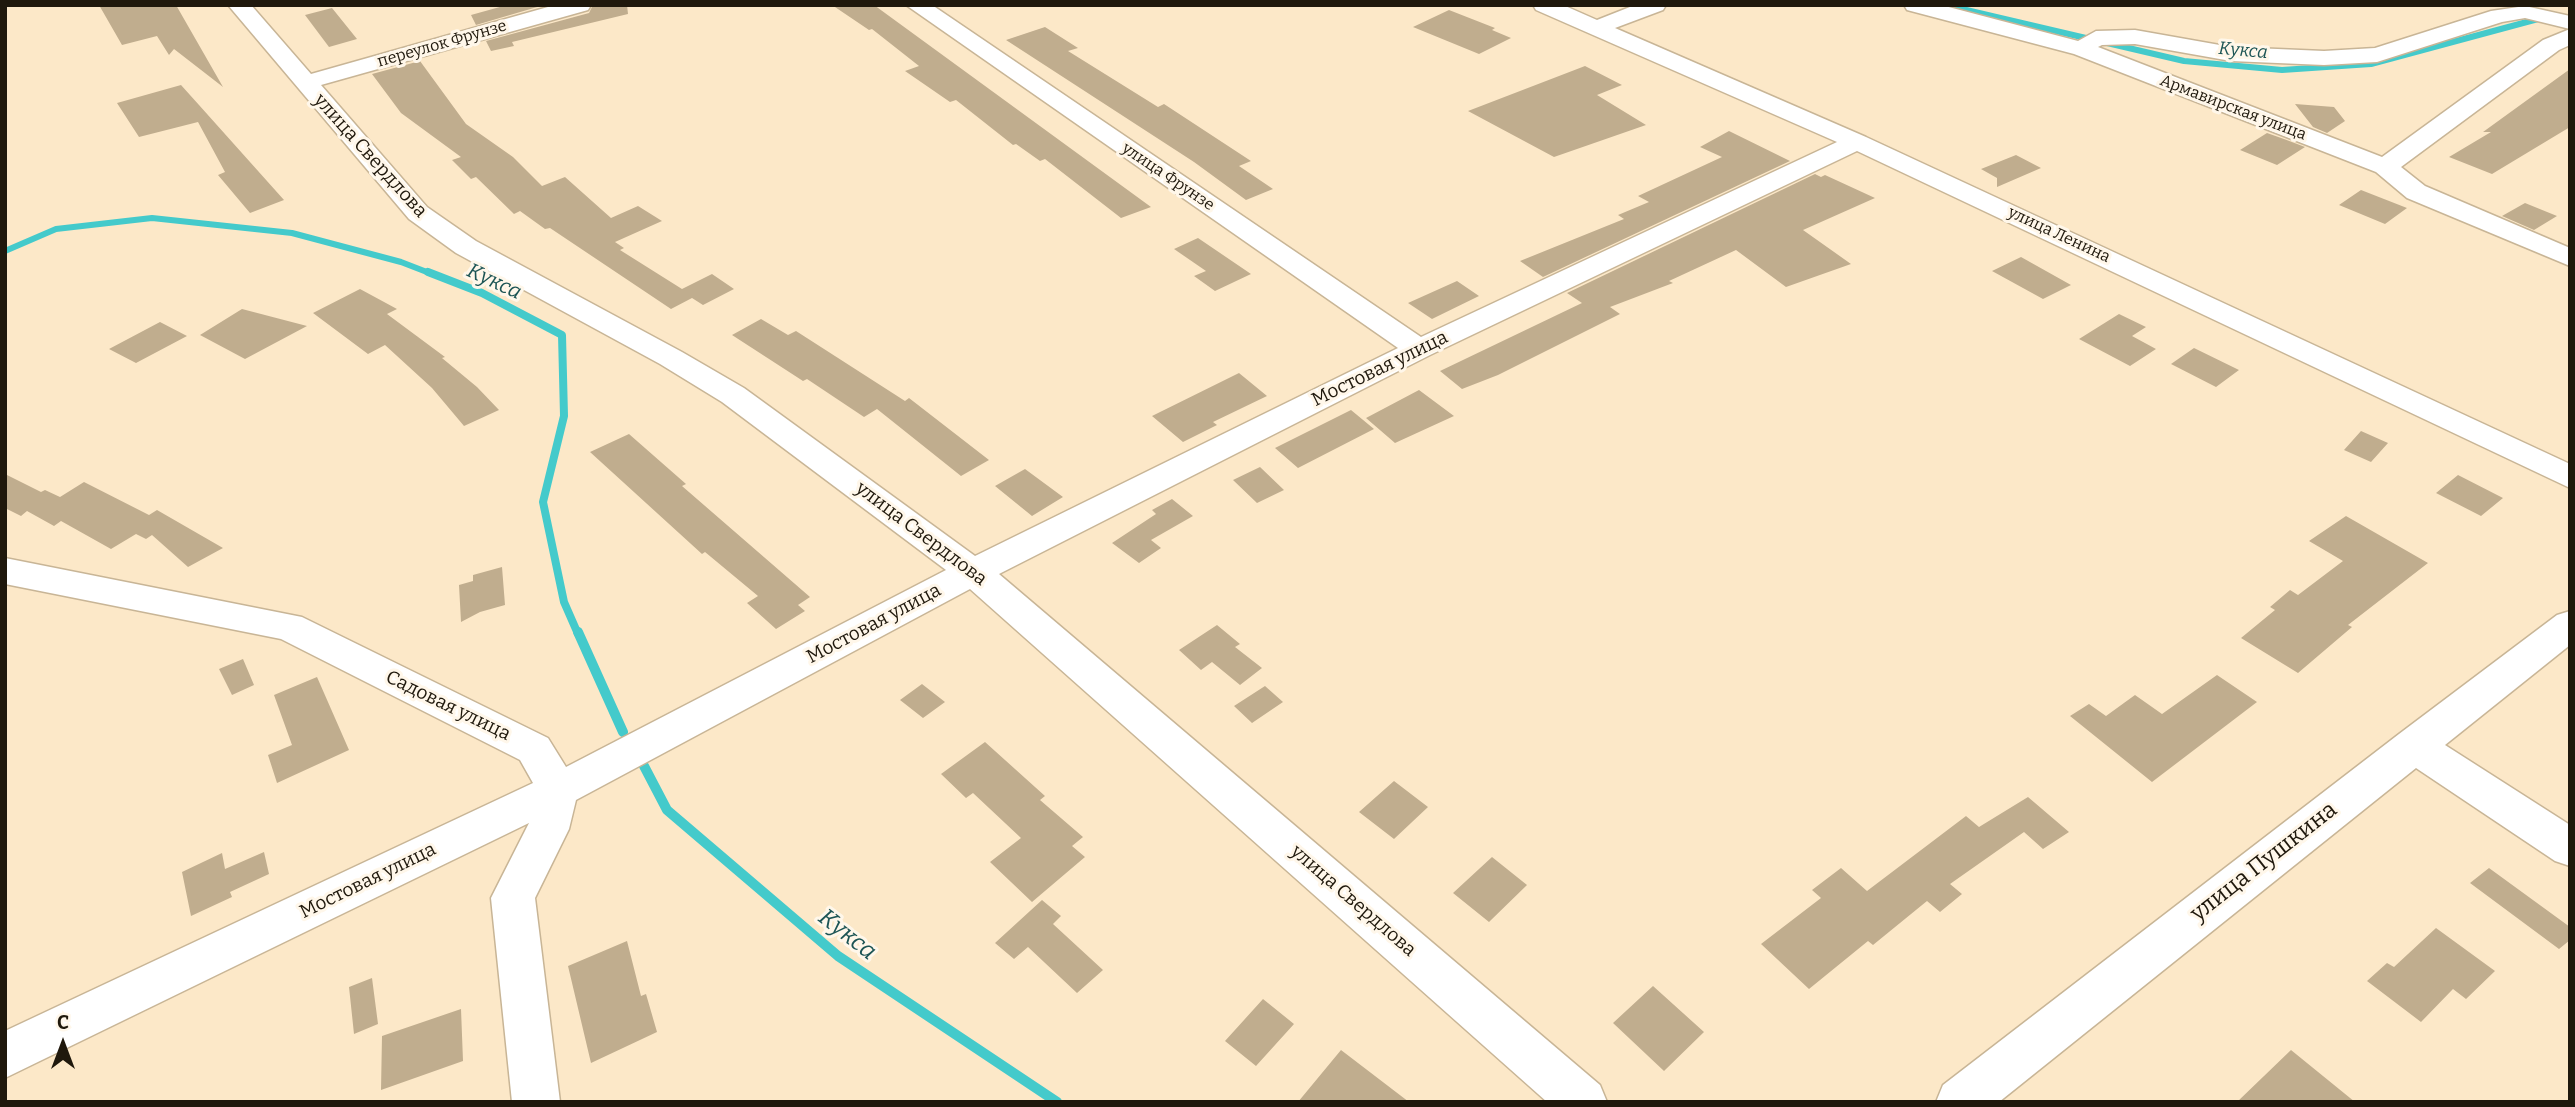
<!DOCTYPE html>
<meta charset="utf-8">
<style>
body{margin:0}
#map{position:relative;width:2575px;height:1107px;overflow:hidden;background:#fce8c8;font-family:Bitter,serif}
canvas{display:block}
.frame{position:absolute;inset:0;border:7px solid #1f180c;pointer-events:none}
.north{position:absolute;left:28px;top:1009px;width:70px;height:70px;-webkit-text-stroke:5px #fff7ea;paint-order:stroke;rotate:0deg;font-size:19px;font-weight:700;line-height:28px;text-align:center;color:#1f180c}
.north::after{content:'';display:block;margin:auto;width:24px;height:32px;background:#1f180c;clip-path:polygon(50% 0,100% 100%,50% 72%,0 100%)}
</style>
<div id="map">
<canvas width="2575" height="1107"></canvas>
<div class="frame"></div>
<div class="north">С</div>
</div>
<script>
const g = document.querySelector('canvas').getContext('2d');
g.lineJoin = 'round';
function poly(rows) {
  const path = new Path2D();
  for (const r of rows) {
    path.moveTo(r[0], r[1]);
    for (let i = 2; i < r.length; i += 2) path.lineTo(r[i], r[i + 1]);
  }
  return path;
}
function strokePath(path, color, width, dash) {
  g.strokeStyle = color;
  g.lineWidth = width;
  g.lineCap = dash ? 'butt' : 'round';
  g.setLineDash(dash || []);
  g.stroke(path);
}
function fillPath(path, color) {
  g.fillStyle = color;
  g.fill(path, 'evenodd');
}
function write(font, color, halo, rows, align = 'center') {
  g.font = font + ' Bitter,serif';
  g.lineWidth = 6;
  g.setLineDash([]);
  g.textBaseline = 'middle';
  g.strokeStyle = halo;
  g.fillStyle = color;
  for (const [text, x, y, turn = 0] of rows) {
    g.save();
    g.translate(x, y);
    g.rotate((+turn || 0) * Math.PI / 180);
    g.textAlign = isNaN(turn) ? turn : align;
    if (halo) g.strokeText(text, 0, 0);
    g.fillText(text, 0, 0);
    g.restore();
  }
}
const streamFar2 = poly([
 [1945,5,2184,61,2282,70,2371,64,2538,19],
 [5,251,56,229,152,218,292,233,401,262,432,274]
]);
const streamFar1 = poly([
 [428,272,482,293,562,335,564,416,543,502,564,602,578,634]
]);
const stream = poly([
 [578,632,623,732],
 [644,766,667,810,838,956,1057,1102]
]);
const building = poly([
 [99,5,176,5,223,87,174,49,169,55,157,36,122,45],
 [507,5,544,5,476,25,471,15],
 [593,5,627,5,628,14,512,42,514,46,491,51,486,41,589,13],
 [832,5,874,5,1151,207,1121,218,1045,159,1040,161,1016,144,1013,145,956,100,950,102,905,71,919,66,872,29,869,30],
 [332,8,357,39,329,47,305,15],
 [1449,10,1495,28,1492,30,1511,38,1479,54,1413,27],
 [1045,27,1078,48,1068,51,1158,107,1164,104,1251,161,1239,166,1273,189,1246,200,1194,162,1006,40],
 [420,61,466,124,513,157,542,186,565,177,611,218,638,206,662,221,615,242,624,248,620,250,682,289,712,274,734,289,703,305,692,298,671,309,550,228,545,229,520,211,514,214,476,177,471,179,452,160,461,157,401,113,372,74],
 [1585,66,1622,85,1597,95,1646,125,1554,157,1468,111],
 [2570,69,2570,127,2492,174,2449,157,2491,132,2483,132],
 [181,85,199,105,284,200,250,213,218,175,225,172,198,122,139,137,117,103],
 [2295,104,2334,107,2345,121,2327,133,2313,127],
 [1729,131,1790,161,1543,277,1520,261,1624,219,1618,215,1649,202,1638,196,1722,157,1700,147],
 [2267,133,2284,139,2305,147,2277,165,2240,150],
 [2016,155,2041,168,1997,187,1997,178,1981,169],
 [1815,174,1821,177,1825,175,1875,198,1803,230,1851,264,1786,287,1736,250,1669,281,1673,283,1610,307,1620,314,1498,375,1462,389,1440,371,1582,303,1567,293],
 [2361,190,2407,208,2385,224,2339,205],
 [2525,203,2557,216,2534,230,2502,216],
 [1198,238,1251,274,1215,291,1194,276,1206,271,1174,249],
 [2021,257,2071,285,2043,299,1992,271],
 [1457,281,1479,296,1432,319,1408,303],
 [360,289,397,309,387,314,445,357,442,358,477,387,499,410,464,426,432,388,385,345,368,354,313,313],
 [242,309,307,326,245,359,200,335],
 [2119,314,2146,327,2132,336,2156,349,2130,366,2079,339],
 [761,319,788,335,796,331,905,401,909,398,989,460,961,476,877,409,864,417,807,379,803,381,732,335],
 [160,322,187,336,136,363,109,349],
 [2194,348,2239,370,2216,387,2171,364],
 [1239,373,1267,396,1213,422,1217,425,1183,442,1152,416],
 [1419,390,1454,416,1395,443,1366,418],
 [1351,410,1374,429,1298,468,1275,448],
 [2361,431,2388,443,2371,462,2344,450],
 [629,434,686,484,682,486,810,597,798,605,805,611,776,629,747,603,758,596,705,552,702,554,590,452],
 [1260,467,1284,490,1257,503,1233,480],
 [1025,469,1063,497,1032,516,995,486],
 [5,474,41,492,45,490,60,497,84,482,149,515,157,510,223,548,188,567,152,535,146,539,136,534,111,549,61,521,54,526,27,511,21,516,5,508],
 [2458,475,2503,498,2481,516,2436,493],
 [1172,499,1193,516,1151,540,1161,548,1139,563,1112,543,1156,514,1152,510],
 [2346,516,2428,563,2348,625,2352,627,2298,673,2241,638,2275,610,2270,607,2290,590,2298,595,2343,561,2309,541],
 [502,567,505,605,480,612,461,622,459,585,473,581,473,575],
 [1217,625,1240,644,1235,647,1262,668,1240,685,1212,662,1201,670,1179,650],
 [243,659,254,685,232,695,219,669],
 [2217,675,2257,702,2152,782,2070,716,2089,704,2106,716,2135,695,2162,714],
 [317,677,349,750,277,783,268,755,292,745,274,695],
 [922,684,945,702,923,718,900,700],
 [1265,686,1283,702,1252,723,1234,706],
 [985,742,1045,796,1040,800,1083,837,1072,846,1085,857,1032,902,990,862,1021,838,973,793,966,798,941,774],
 [1394,781,1428,807,1394,839,1359,812],
 [2028,797,2069,832,2043,849,2024,832,1950,884,1962,894,1940,912,1927,901,1873,945,1868,941,1809,989,1761,944,1821,898,1812,890,1841,868,1867,891,1966,816,1979,827],
 [264,852,269,874,230,892,232,897,191,916,182,872,222,853,225,869],
 [1492,857,1527,885,1489,922,1453,893],
 [2489,868,2570,927,2570,940,2559,949,2470,883],
 [1042,900,1061,916,1053,924,1103,970,1077,993,1028,947,1014,959,995,943],
 [2436,928,2495,971,2466,999,2453,989,2421,1022,2367,981,2387,963,2394,967],
 [627,941,641,996,646,994,657,1032,591,1063,568,966],
 [372,978,378,1024,354,1034,349,987],
 [1653,986,1704,1032,1664,1071,1613,1023],
 [1263,999,1294,1024,1256,1066,1225,1041],
 [461,1009,463,1061,381,1090,382,1036],
 [1341,1050,1409,1102,1298,1102],
 [2291,1050,2355,1102,2237,1102]
]);
const minor = poly([
 [228,5,251,5,311,74,555,5,591,5,588,10,321,85,427,207,476,241,682,352,744,388,975,556,1398,348,906,5,932,5,1421,337,1837,142,1536,10,1533,5,1563,5,1597,20,1635,5,1666,5,1663,10,1615,28,1866,137,2570,464,2570,488,1857,151,1430,355,999,574,1600,1085,1607,1102,1547,1102,970,589,576,800,569,829,535,898,560,1102,512,1102,491,898,529,823,5,1078,5,1031,533,783,520,760,281,639,5,584,5,558,302,617,548,738,566,767,946,570,722,402,660,364,456,253,409,219,228,5],
 [1904,5,1941,5,2078,41,2096,31,2135,30,2231,47,2324,51,2375,48,2491,11,2525,6,2570,16,2570,45,2559,50,2401,167,2425,186,2570,248,2570,266,2407,198,2376,172,2074,54,1907,10,1904,5],
 [2525,18,2570,29,2543,40,2382,157,2098,47,2102,45,2135,44,2231,61,2324,65,2377,62,2502,22,2525,18],
 [2570,611,2570,645,2445,745,2570,825,2570,866,2555,861,2416,768,1999,1102,1936,1102,1943,1085,2399,734,2557,615,2570,611]
]);
const farStreetnames = [
 ["переулок Фрунзе",442,44,-16],
 ["Армавирская улица",2233,108,21],
 ["улица Фрунзе",1168,177,34],
 ["улица Ленина",2059,235,25]
];
const farWaternames = [
 ["Кукса",2243,51,5]
];
const streetNames = [
 ["улица Свердлова",370,156,48],
 ["Мостовая улица",1380,369,-26],
 ["улица Свердлова",921,534,37],
 ["Мостовая улица",874,624,-28],
 ["Садовая улица",448,706,26],
 ["Мостовая улица",368,881,-26],
 ["улица Свердлова",1353,901,41]
];
const waterNames = [
 ["Кукса",494,282,25]
];
const nearStreetnames = [
 ["улица Пушкина",2264,862,-38]
];
const nearWaternames = [
 ["Кукса",847,935,38]
];
strokePath(streamFar2, '#44cacb', 6);
strokePath(streamFar1, '#44cacb', 8);
strokePath(stream, '#44cacb', 10);
fillPath(building, '#c0ad8e');
strokePath(minor, '#c8b596', 3);
fillPath(minor, '#fff');
write('16px', '#1f180c', '#fff7ea', farStreetnames);
write('italic 18px', '#1c5454', '#fff7ea', farWaternames);
write('19px', '#1f180c', '#fff7ea', streetNames);
write('italic 21px', '#1c5454', '#fff7ea', waterNames);
write('23px', '#1f180c', '#fff7ea', nearStreetnames);
write('italic 24px', '#1c5454', '#fff7ea', nearWaternames);
</script>
